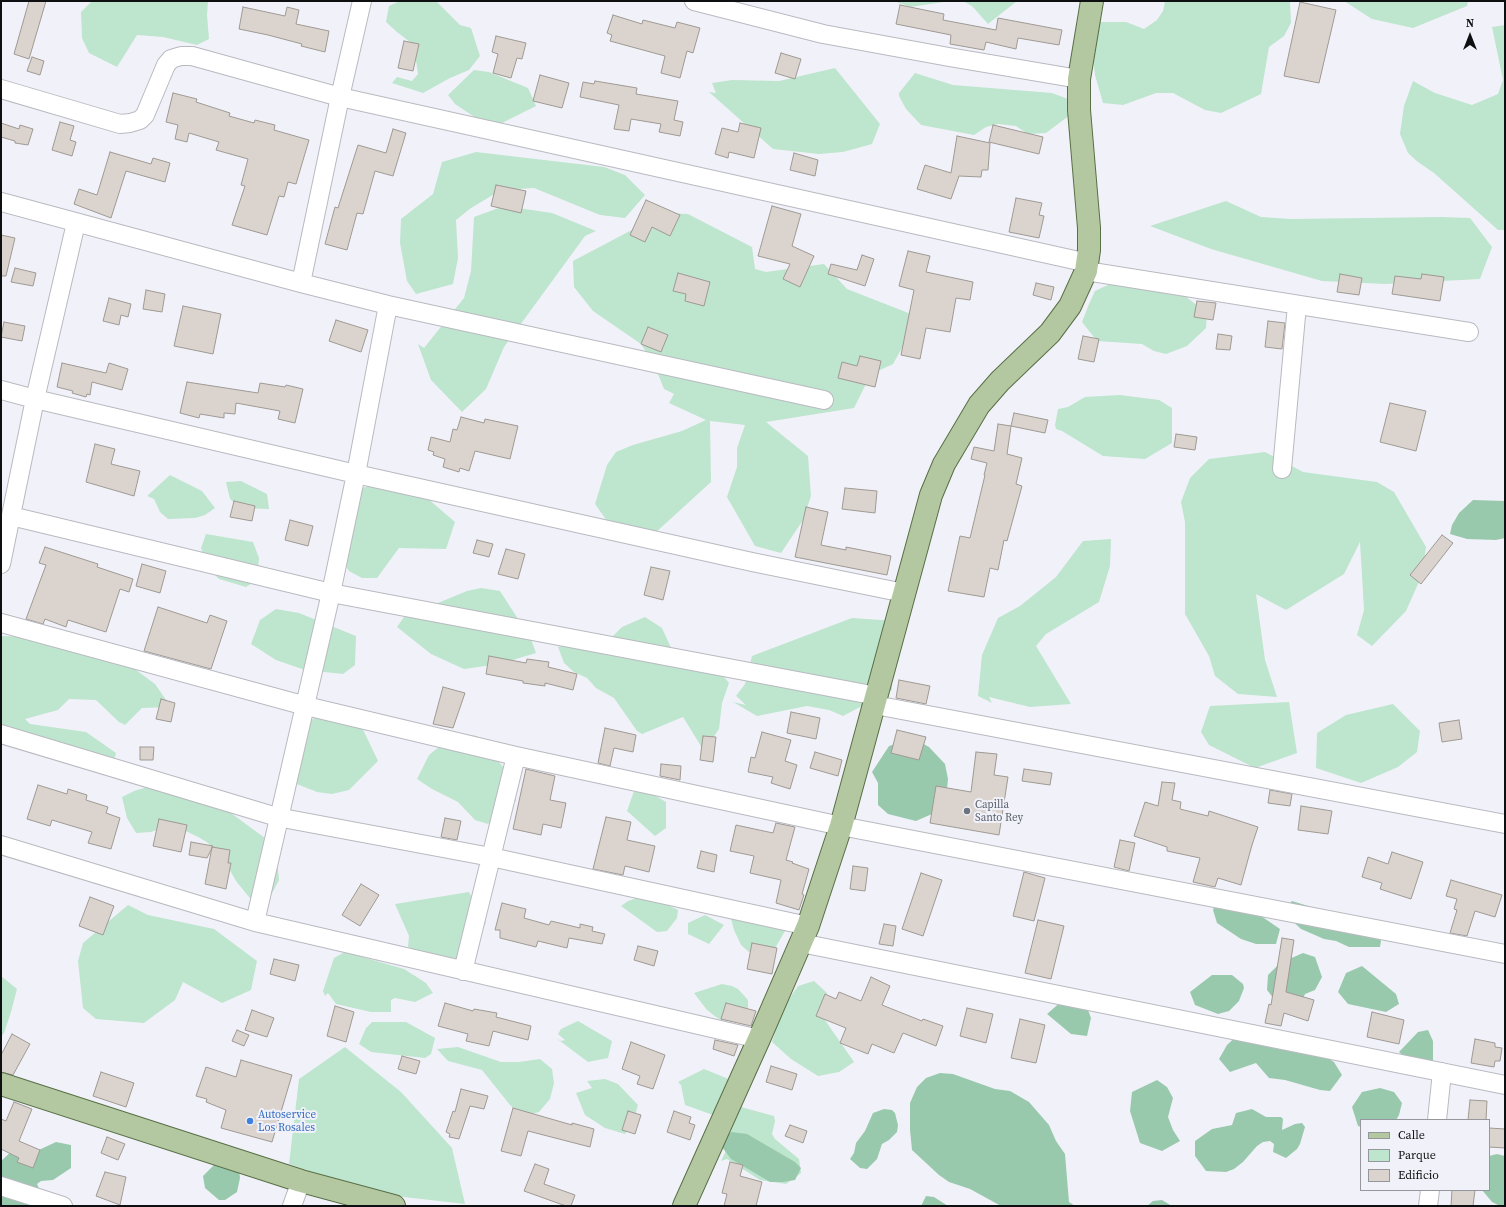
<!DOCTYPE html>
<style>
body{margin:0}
#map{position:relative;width:1506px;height:1207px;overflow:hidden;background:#f1f2f9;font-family:"Source Serif 4",serif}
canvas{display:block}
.frame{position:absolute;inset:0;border:2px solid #0e0f11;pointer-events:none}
.legend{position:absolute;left:1360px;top:1119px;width:130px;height:72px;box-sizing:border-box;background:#f1f2f9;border:1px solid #96979c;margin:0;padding:5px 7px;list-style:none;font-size:12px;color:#0e0f11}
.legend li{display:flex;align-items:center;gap:8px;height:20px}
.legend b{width:20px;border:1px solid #96979c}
.north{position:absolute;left:1450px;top:16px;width:40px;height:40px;-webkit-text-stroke:3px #f1f2f9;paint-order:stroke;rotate:0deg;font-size:11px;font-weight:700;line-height:16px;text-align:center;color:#0e0f11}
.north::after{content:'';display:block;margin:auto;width:14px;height:18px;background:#0e0f11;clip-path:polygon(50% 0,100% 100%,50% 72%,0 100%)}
</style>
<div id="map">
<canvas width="1506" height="1207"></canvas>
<div class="frame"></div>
<ul class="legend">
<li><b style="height:5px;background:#b3c8a1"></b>Calle</li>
<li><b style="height:11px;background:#bee5ce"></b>Parque</li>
<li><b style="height:11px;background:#dad3ce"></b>Edificio</li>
</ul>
<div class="north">N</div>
</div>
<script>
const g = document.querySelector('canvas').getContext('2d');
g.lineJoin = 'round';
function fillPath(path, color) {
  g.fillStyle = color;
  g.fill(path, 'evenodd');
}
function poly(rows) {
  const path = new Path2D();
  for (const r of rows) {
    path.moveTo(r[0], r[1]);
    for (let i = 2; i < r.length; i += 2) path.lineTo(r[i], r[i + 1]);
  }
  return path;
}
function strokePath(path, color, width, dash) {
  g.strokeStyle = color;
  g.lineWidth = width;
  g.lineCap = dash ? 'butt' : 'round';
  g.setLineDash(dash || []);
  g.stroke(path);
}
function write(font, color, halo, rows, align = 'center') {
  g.font = font + ' "Source Serif 4",serif';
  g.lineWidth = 4;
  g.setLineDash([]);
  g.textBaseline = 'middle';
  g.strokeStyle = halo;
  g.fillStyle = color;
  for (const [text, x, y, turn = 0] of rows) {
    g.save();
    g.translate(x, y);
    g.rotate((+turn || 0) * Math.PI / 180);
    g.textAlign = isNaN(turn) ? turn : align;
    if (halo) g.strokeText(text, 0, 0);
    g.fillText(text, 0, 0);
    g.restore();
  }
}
const green = poly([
 [92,1,208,1,207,15,209,39,197,45,163,37,137,35,117,67,89,53,82,38,81,12],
 [400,1,436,1,460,25,471,28,480,56,469,70,450,78,423,93,392,83,397,77,412,81,418,74,415,54,410,42,397,32,386,22,389,6],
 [894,1,950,1,910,7],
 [963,1,1017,1,988,24,972,6],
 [1165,1,1290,1,1291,23,1284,36,1269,47,1261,94,1221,113,1205,110,1173,93,1156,93,1123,105,1103,103,1095,75,1093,59,1097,22,1126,22,1144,29,1157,20,1163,11],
 [1344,1,1468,1,1467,6,1413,28,1372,19],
 [1505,25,1505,230,1498,230,1434,173,1418,162,1408,153,1400,134,1404,106,1413,81,1435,93,1472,105,1498,94,1503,80,1492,27],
 [835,68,880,124,872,144,843,152,819,154,773,149,709,92,716,93,712,83,732,80,779,81],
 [474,70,489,72,528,88,536,106,496,126,488,126,455,104,448,95],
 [915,73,953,85,1052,93,1068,99,1070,115,1046,133,1028,134,1016,126,998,124,986,127,974,135,921,125,906,109,899,96,899,93],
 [476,152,604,167,625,175,645,195,625,218,600,215,534,188,501,190,471,208,456,220,458,258,453,284,416,294,407,281,400,243,401,219,433,194,442,162],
 [1226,201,1261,217,1291,219,1441,217,1470,218,1492,247,1480,279,1385,284,1322,281,1211,249,1142,223,1150,226],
 [504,206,552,213,596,231,585,236,504,347,486,389,462,412,431,380,418,344,424,348,464,298,471,271,474,217],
 [664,213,688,214,752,247,755,269,766,272,824,264,847,289,911,314,912,330,893,364,871,374,854,408,766,422,808,456,811,496,803,520,781,553,755,546,727,497,737,467,737,448,745,425,710,421,711,482,654,534,612,528,595,504,607,465,616,452,633,445,682,431,706,420,669,403,674,394,664,389,654,364,641,344,593,311,574,287,573,261],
 [1110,284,1185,296,1207,313,1206,328,1187,346,1166,354,1154,351,1142,344,1097,341,1082,322,1089,304,1095,291],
 [1120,395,1159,400,1172,408,1172,443,1145,459,1103,456,1062,431,1056,429,1055,425,1058,409,1068,407,1085,397],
 [1265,452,1303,472,1377,482,1394,492,1426,547,1422,575,1406,611,1372,646,1357,635,1364,610,1360,542,1344,574,1286,610,1256,594,1265,660,1277,697,1238,694,1215,676,1209,656,1185,614,1185,522,1181,502,1190,478,1209,459],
 [170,475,202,491,215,508,205,515,195,518,168,519,160,512,154,499,147,496],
 [394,480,413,486,455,522,446,549,399,548,377,578,362,578,349,571,336,551,358,489],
 [241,481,267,494,269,509,241,508,230,499,226,482],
 [206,534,253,542,259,558,257,580,246,587,219,579,209,569,201,548],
 [1111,539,1110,566,1099,602,1046,634,1036,646,1071,704,1030,707,989,697,992,703,978,696,982,655,998,618,1020,606,1056,577,1083,541],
 [481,588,500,591,531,639,536,653,499,664,464,669,431,654,397,627,404,617,467,591],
 [276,609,299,613,356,636,355,665,343,674,305,670,276,660,251,644,260,620],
 [645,617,662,628,672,650,712,662,729,683,722,703,719,729,704,751,683,717,642,734,637,731,614,698,596,688,587,678,574,672,564,663,558,647,588,639,612,637,622,627],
 [852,618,896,621,891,663,892,690,843,716,829,710,807,706,757,716,733,702,746,705,736,696,745,684,752,656],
 [1,636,30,637,125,662,155,684,171,707,142,708,125,725,119,722,96,700,69,699,58,710,25,719,30,724,86,732,116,753,112,767,1,741],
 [1289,702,1297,753,1255,768,1209,745,1201,732,1210,706],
 [1393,704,1420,731,1417,752,1398,767,1361,783,1316,768,1317,733,1346,715],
 [332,705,357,717,378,761,349,790,332,794,317,792,284,779,290,736],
 [456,733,477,736,510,775,516,801,488,824,475,820,458,802,432,789,417,779,429,755],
 [151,786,213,800,265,838,277,858,279,880,267,903,253,902,236,881,227,865,208,843,200,838,188,832,167,826,151,832,136,833,127,818,122,797,134,791],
 [644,789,666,802,666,828,655,836,627,811,634,791],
 [469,892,486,923,464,955,449,963,408,947,409,936,395,904],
 [640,897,664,903,678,910,677,918,667,931,657,932,621,906,628,901],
 [128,905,148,915,214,929,257,961,251,990,222,1003,183,982,175,1000,144,1023,96,1019,83,1008,78,961,83,943],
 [759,909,771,915,785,931,774,950,756,954,749,952,741,945,734,930,731,919],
 [705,915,724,925,709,944,688,934,688,923],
 [345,952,404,969,426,983,433,993,415,1002,395,998,391,1000,391,1012,371,1012,336,1004,328,993,325,996,323,991,334,958],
 [1,976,17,989,11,1012,4,1033,1,1037],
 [814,981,827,993,820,1013,854,1062,839,1072,818,1076,791,1059,772,1042,783,1008,798,986],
 [722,984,732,986,738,989,748,1000,748,1009,729,1021,721,1020,716,1017,707,1010,694,993],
 [578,1021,612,1041,608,1058,588,1062,556,1038,561,1041,565,1040,558,1034,561,1029],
 [372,1022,406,1022,435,1038,431,1054,425,1058,371,1052,359,1044,366,1028],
 [345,1047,401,1092,452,1148,465,1204,369,1193,289,1164,299,1079],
 [458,1047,501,1062,519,1062,540,1059,552,1069,554,1083,550,1099,539,1112,524,1116,510,1105,482,1070,448,1061,437,1049],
 [704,1069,736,1082,713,1115,685,1105,681,1085,678,1082],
 [605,1079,618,1084,638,1105,634,1119,625,1134,605,1128,585,1115,576,1093,592,1088,587,1081],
 [741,1107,774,1116,775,1121,772,1134,775,1139,799,1159,801,1173,786,1184,760,1180,727,1159,721,1161,726,1151,733,1123]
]);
const forest = poly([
 [1473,500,1505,501,1505,538,1496,540,1467,539,1450,534,1452,525,1459,513],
 [913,738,929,747,945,764,948,779,946,799,932,814,916,821,888,814,878,805,878,783,872,772,889,746],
 [1218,897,1261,916,1280,929,1276,944,1256,944,1241,939,1217,923,1213,910],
 [1292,901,1318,909,1346,914,1362,920,1376,929,1381,941,1380,947,1349,947,1336,941,1324,939,1301,929,1282,911],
 [1303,953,1315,957,1322,977,1315,990,1305,994,1302,1001,1274,999,1267,990,1268,975,1280,963],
 [1362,966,1396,994,1399,1004,1386,1012,1348,1004,1338,992,1346,973],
 [1212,975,1232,975,1243,984,1244,988,1239,1001,1229,1011,1218,1014,1195,1005,1190,992],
 [1063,1000,1088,1010,1091,1018,1087,1036,1071,1034,1047,1014],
 [1244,1029,1324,1056,1334,1062,1342,1075,1330,1091,1320,1090,1285,1080,1269,1078,1256,1063,1230,1072,1219,1059,1227,1045],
 [1428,1030,1433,1041,1433,1063,1409,1061,1399,1052,1418,1032],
 [940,1073,953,1074,995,1089,1010,1091,1029,1102,1049,1125,1056,1141,1065,1154,1069,1202,1075,1206,1001,1206,970,1189,949,1182,939,1175,912,1150,910,1130,910,1103,917,1087,926,1078],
 [1157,1080,1167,1087,1173,1098,1168,1117,1173,1130,1180,1141,1162,1151,1140,1143,1130,1111,1132,1092],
 [1380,1088,1394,1092,1402,1103,1399,1115,1396,1120,1361,1120,1361,1127,1358,1126,1352,1107,1362,1092],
 [884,1109,892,1110,895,1113,898,1125,897,1132,889,1140,882,1144,877,1159,867,1169,860,1168,850,1159,854,1153,856,1143,865,1131,873,1113],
 [1252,1109,1266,1117,1281,1117,1283,1119,1282,1130,1295,1124,1302,1123,1305,1127,1300,1144,1297,1149,1286,1158,1273,1152,1274,1144,1270,1141,1263,1142,1257,1146,1243,1162,1234,1169,1226,1172,1206,1171,1195,1156,1195,1141,1212,1129,1232,1125,1236,1113],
 [731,1132,747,1134,795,1162,801,1168,795,1180,783,1182,770,1182,731,1159,719,1143],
 [56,1142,71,1145,71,1168,53,1180,41,1181,37,1184,42,1195,44,1206,1,1206,1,1161,14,1149,28,1155],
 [1497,1154,1505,1156,1505,1206,1500,1206,1492,1202,1482,1190,1489,1190,1489,1156],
 [222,1157,238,1160,240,1178,237,1192,225,1200,219,1200,205,1188,203,1176],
 [926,1196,934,1197,948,1206,921,1206],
 [1162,1200,1172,1206,1147,1206,1153,1201]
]);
const building = poly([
 [29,1,46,1,29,59,14,54,29,1],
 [1300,2,1336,10,1319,83,1284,76,1300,2],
 [900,5,944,14,943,20,996,30,998,18,1062,30,1059,45,1018,38,1016,49,986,42,984,50,950,44,951,35,896,24,900,5],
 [243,7,285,16,287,7,299,10,296,24,329,31,325,52,301,46,302,44,268,35,239,29,243,7],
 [613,15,642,24,643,20,675,28,677,22,700,28,693,53,687,51,680,78,661,73,665,56,610,41,612,35,607,33,613,15],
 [496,36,526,43,522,59,517,58,511,78,493,73,498,54,492,52,496,36],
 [404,41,419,44,413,71,398,68,404,41],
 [781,53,801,59,795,79,775,73,781,53],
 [32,57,44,61,40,75,27,71,32,57],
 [540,75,569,83,562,108,533,101,540,75],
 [595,81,637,88,636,94,678,101,674,120,683,122,680,136,659,132,661,124,631,119,629,131,614,129,619,105,580,97,583,82,594,84,595,81],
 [173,93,197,99,196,102,230,113,229,116,254,123,255,120,275,125,274,130,309,140,296,184,288,182,284,197,279,196,267,235,232,225,245,186,241,185,248,159,216,150,219,142,189,133,187,142,175,139,178,125,166,122,173,93],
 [60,122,74,126,70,140,76,142,72,156,52,150,60,122],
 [1,123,19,129,20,125,33,129,28,145,15,143,15,141,1,137,1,123],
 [740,123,761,128,754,158,729,152,728,158,715,154,722,128,738,132,740,123],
 [993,125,1043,137,1039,154,989,142,993,125],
 [393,129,406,133,393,176,375,171,363,214,357,213,347,250,325,244,335,207,338,208,358,145,386,153,393,129],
 [957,136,990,143,988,170,982,170,981,177,959,176,951,199,917,189,925,165,951,173,957,136],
 [110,152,151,164,153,158,170,163,165,182,126,171,111,218,74,204,79,189,97,195,110,152],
 [794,153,818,160,815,176,790,170,794,153],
 [496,185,526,191,521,213,491,206,496,185],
 [1016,198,1042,203,1039,215,1044,216,1039,238,1009,232,1016,198],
 [646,200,680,215,670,236,652,227,645,242,630,235,646,200],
 [772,206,801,214,792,246,814,256,800,287,783,279,790,264,758,256,772,206],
 [1,235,15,238,6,276,1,276,1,235],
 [908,251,930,256,926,272,973,282,970,300,956,298,950,332,926,328,920,359,901,355,914,290,899,286,908,251],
 [862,255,874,259,865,286,828,274,831,264,857,270,862,255],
 [15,268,36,273,33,286,11,282,15,268],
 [678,273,710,282,704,306,685,301,686,294,673,291,678,273],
 [1340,274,1362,278,1359,295,1337,292,1340,274],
 [1422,274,1444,277,1440,301,1392,294,1395,276,1421,279,1422,274],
 [1036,283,1054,287,1051,300,1033,295,1036,283],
 [146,290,165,294,162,312,143,309,146,290],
 [109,298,131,304,128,317,121,315,119,325,103,321,109,298],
 [1197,301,1216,303,1213,320,1194,317,1197,301],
 [183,306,221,314,213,354,174,346,183,306],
 [336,320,368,330,361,352,329,341,336,320],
 [1268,321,1285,323,1282,349,1265,347,1268,321],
 [4,322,25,326,22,341,1,337,4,322],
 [648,327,668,335,661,352,641,344,648,327],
 [1218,334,1232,336,1230,350,1216,349,1218,334],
 [1083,336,1099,339,1094,362,1078,359,1083,336],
 [860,356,881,361,875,387,838,378,842,362,857,366,860,356],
 [62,363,106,373,109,363,128,369,122,390,92,382,90,395,87,394,86,397,72,393,73,391,57,387,62,363],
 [187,382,258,393,260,383,285,387,286,385,303,389,295,423,278,419,280,411,236,403,235,414,224,413,224,418,200,414,199,418,180,413,187,382],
 [1390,403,1426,411,1416,451,1380,442,1390,403],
 [1014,413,1048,420,1045,433,1011,426,1014,413],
 [461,417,484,423,485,419,518,426,510,459,475,451,469,471,460,468,459,472,443,467,445,459,433,455,434,452,428,450,431,437,450,442,453,429,457,430,461,417],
 [998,424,1011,426,1007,454,1022,458,1016,484,1022,486,1007,541,1004,540,998,570,990,568,984,597,948,591,960,536,970,538,985,475,984,475,987,463,971,459,974,447,994,451,998,424],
 [1176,434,1197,437,1195,450,1174,447,1176,434],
 [95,444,115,449,111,464,140,471,134,496,86,482,95,444],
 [845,488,877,491,875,513,842,509,845,488],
 [234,501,255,506,252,521,230,517,234,501],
 [806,507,828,512,821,545,846,550,846,547,891,556,887,575,795,557,806,507],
 [290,520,313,526,308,546,285,540,290,520],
 [1442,535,1453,543,1421,584,1410,575,1442,535],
 [477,540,493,544,489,557,473,553,477,540],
 [45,547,98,564,97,567,133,579,129,592,120,589,106,632,68,620,66,627,45,619,43,624,26,619,46,565,39,563,45,547],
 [506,549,525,554,518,579,498,574,506,549],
 [142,564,166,571,160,593,136,586,142,564],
 [651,567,670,571,663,600,644,595,651,567],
 [158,607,207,623,210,615,227,621,211,669,144,651,158,607],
 [489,656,526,663,527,659,549,662,548,667,577,674,573,690,545,683,545,686,523,683,523,681,486,674,489,656],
 [899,680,930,686,926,704,896,698,899,680],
 [443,687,465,693,453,728,433,724,443,687],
 [161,699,175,703,171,722,156,719,161,699],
 [791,712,820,718,816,739,787,733,791,712],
 [1459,720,1462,739,1442,742,1439,723,1459,720],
 [605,728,636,735,633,752,614,748,610,766,598,763,605,728],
 [897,730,926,737,919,760,891,753,897,730],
 [762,732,791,740,785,761,797,765,790,789,771,783,773,777,748,772,751,757,755,758,762,732],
 [703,736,716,737,713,762,700,760,703,736],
 [140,747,154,747,153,760,140,760,140,747],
 [815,752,842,760,838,776,810,768,815,752],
 [976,752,997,754,994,775,1008,777,999,835,930,823,936,786,971,792,976,752],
 [661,764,681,766,680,780,660,776,661,764],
 [526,769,555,776,550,800,566,803,561,828,543,824,541,835,513,829,526,769],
 [1024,769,1052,773,1050,785,1022,781,1024,769],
 [1162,782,1175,783,1172,800,1181,802,1180,809,1208,816,1209,811,1258,827,1252,845,1241,885,1218,878,1215,887,1193,882,1200,858,1167,851,1167,847,1134,836,1145,802,1158,806,1162,782],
 [38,785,67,794,68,789,87,795,86,800,108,807,106,813,120,818,111,849,88,843,92,832,52,820,50,826,27,819,38,785],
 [1270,790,1292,794,1290,806,1268,803,1270,790],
 [1301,806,1332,811,1328,834,1298,830,1301,806],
 [606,817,631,822,627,840,655,846,649,872,625,866,623,875,593,869,606,817],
 [445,818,461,821,457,840,441,837,445,818],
 [159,819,187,825,181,852,153,846,159,819],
 [776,823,795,827,786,860,793,862,792,863,809,869,802,894,804,895,799,910,776,903,781,880,750,873,754,856,730,851,736,825,773,833,776,823],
 [1120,840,1135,843,1129,871,1114,867,1120,840],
 [191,842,213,846,207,858,189,855,191,842],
 [212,847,230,850,228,863,231,863,226,889,205,884,212,847],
 [701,851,717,855,714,872,697,868,701,851],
 [1392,852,1423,862,1411,899,1380,889,1382,883,1362,877,1368,857,1388,864,1392,852],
 [853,866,868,868,865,891,850,889,853,866],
 [1024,872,1045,878,1034,921,1013,916,1024,872],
 [921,873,942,880,923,936,902,929,921,873],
 [1451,880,1502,895,1495,917,1475,911,1467,936,1450,933,1457,910,1454,909,1457,899,1446,896,1451,880],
 [361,884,379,895,360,926,342,915,361,884],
 [90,897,114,906,103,935,79,926,90,897],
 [502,903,526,909,524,918,549,925,551,921,580,928,580,924,593,927,592,931,605,934,602,944,569,938,567,948,538,941,536,947,500,938,500,930,495,930,502,903],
 [1038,920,1064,926,1051,979,1025,973,1038,920],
 [884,924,896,926,893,946,879,944,884,924],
 [1282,938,1294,940,1286,992,1314,1000,1308,1021,1284,1013,1281,1026,1265,1023,1269,1004,1271,1005,1282,938],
 [752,943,777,948,772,974,747,969,752,943],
 [638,946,658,951,654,966,634,960,638,946],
 [274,959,299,965,295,981,270,974,274,959],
 [871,977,890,986,882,1005,922,1021,923,1019,943,1026,936,1046,903,1033,894,1053,872,1044,868,1054,840,1043,846,1028,816,1016,825,994,836,999,839,992,861,1001,871,977],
 [445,1003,473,1011,474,1009,497,1013,496,1017,531,1026,528,1040,493,1031,489,1046,466,1041,468,1034,438,1026,445,1003],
 [726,1003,756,1011,751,1026,721,1019,726,1003],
 [335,1006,354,1012,346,1042,327,1036,335,1006],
 [967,1008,993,1014,986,1043,960,1036,967,1008],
 [252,1010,274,1018,267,1037,245,1030,252,1010],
 [1372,1012,1404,1020,1399,1044,1367,1037,1372,1012],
 [1020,1019,1045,1025,1036,1063,1011,1058,1020,1019],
 [237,1030,249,1035,244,1046,232,1041,237,1030],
 [12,1034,30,1044,13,1075,1,1072,1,1055,12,1034],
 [1475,1039,1495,1043,1495,1047,1502,1048,1500,1061,1495,1061,1494,1067,1471,1063,1475,1039],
 [715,1040,738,1045,734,1056,713,1049,715,1040],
 [631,1042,665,1055,653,1089,637,1084,640,1076,622,1069,631,1042],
 [402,1056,420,1061,416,1074,398,1069,402,1056],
 [241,1060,292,1075,272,1142,221,1128,226,1110,206,1102,207,1099,196,1096,206,1067,236,1077,241,1060],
 [771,1066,797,1074,792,1090,766,1082,771,1066],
 [101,1072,134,1083,126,1107,93,1096,101,1072],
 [461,1089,488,1096,484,1109,470,1106,459,1139,449,1137,450,1134,446,1132,453,1111,455,1112,461,1089],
 [1470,1100,1487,1101,1486,1120,1468,1120,1470,1100],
 [14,1102,32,1109,19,1141,40,1150,33,1168,17,1162,19,1158,1,1149,1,1119,6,1121,14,1102],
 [513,1108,572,1125,572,1123,594,1129,590,1147,528,1131,521,1156,501,1151,513,1108],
 [628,1111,641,1115,635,1134,622,1130,628,1111],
 [674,1111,691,1117,689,1123,695,1125,690,1140,667,1132,674,1111],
 [790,1125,807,1131,803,1143,785,1136,790,1125],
 [1489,1128,1505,1129,1505,1148,1489,1147,1489,1128],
 [107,1137,125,1144,118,1160,101,1153,107,1137],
 [730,1162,743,1165,740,1176,762,1182,756,1206,724,1206,727,1194,722,1193,730,1162],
 [535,1164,549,1169,544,1184,575,1195,571,1206,566,1206,524,1191,535,1164],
 [105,1172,126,1177,120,1205,96,1196,105,1172],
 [1452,1190,1475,1190,1473,1206,1451,1206,1452,1190]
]);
const minor = poly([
 [694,1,823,34,949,57,1079,79],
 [1,89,120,124,130,123,140,120,145,115,166,65,171,59,181,56,192,56,340,97,1088,263],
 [1,202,301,283,388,305,824,400],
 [1086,271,1469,332],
 [301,283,340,97,362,1],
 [1,390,35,399,356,474,752,562,904,593],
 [1282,469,1297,305],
 [11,516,331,593,877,696],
 [1,564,35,399,76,223],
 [1,623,306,706,516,756,841,826,1505,954],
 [875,705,1505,824],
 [1,734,277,817,491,857,808,926],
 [1,845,255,922,759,1039],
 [255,922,331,593,356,474,388,305],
 [801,943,1505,1085],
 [463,971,516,756],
 [1437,1120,1442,1072],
 [1,1186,63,1206],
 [292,1206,301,1181],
 [1428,1206,1430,1190]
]);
const major = poly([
 [1,1084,301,1181,394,1206],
 [684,1206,759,1039,808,926,841,826,931,495,944,464,979,405,1000,381,1050,333,1070,306,1086,271,1089,250,1089,228,1079,110,1079,79,1092,1]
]);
const markers = [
 [967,811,4,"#6b7280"],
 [250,1121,4,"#3f7fe0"]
];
const worshipNames = [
 ["Capilla",975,805],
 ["Santo Rey",975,818]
];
const shopNames = [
 ["Autoservice",258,1115],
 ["Los Rosales",258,1128]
];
fillPath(green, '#bee5ce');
fillPath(forest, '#99c9ad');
fillPath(building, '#dad3ce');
strokePath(building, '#9f9994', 1);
strokePath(minor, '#b9bac1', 20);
strokePath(major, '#586f46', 24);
strokePath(minor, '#fff', 18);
strokePath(major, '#b3c8a1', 22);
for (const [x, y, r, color] of markers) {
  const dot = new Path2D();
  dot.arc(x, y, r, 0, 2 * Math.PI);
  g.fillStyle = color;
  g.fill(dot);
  strokePath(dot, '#f1f2f9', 1.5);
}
write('11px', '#5b616d', '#f1f2f9', worshipNames, 'left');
write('11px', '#366cbe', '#f1f2f9', shopNames, 'left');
</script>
